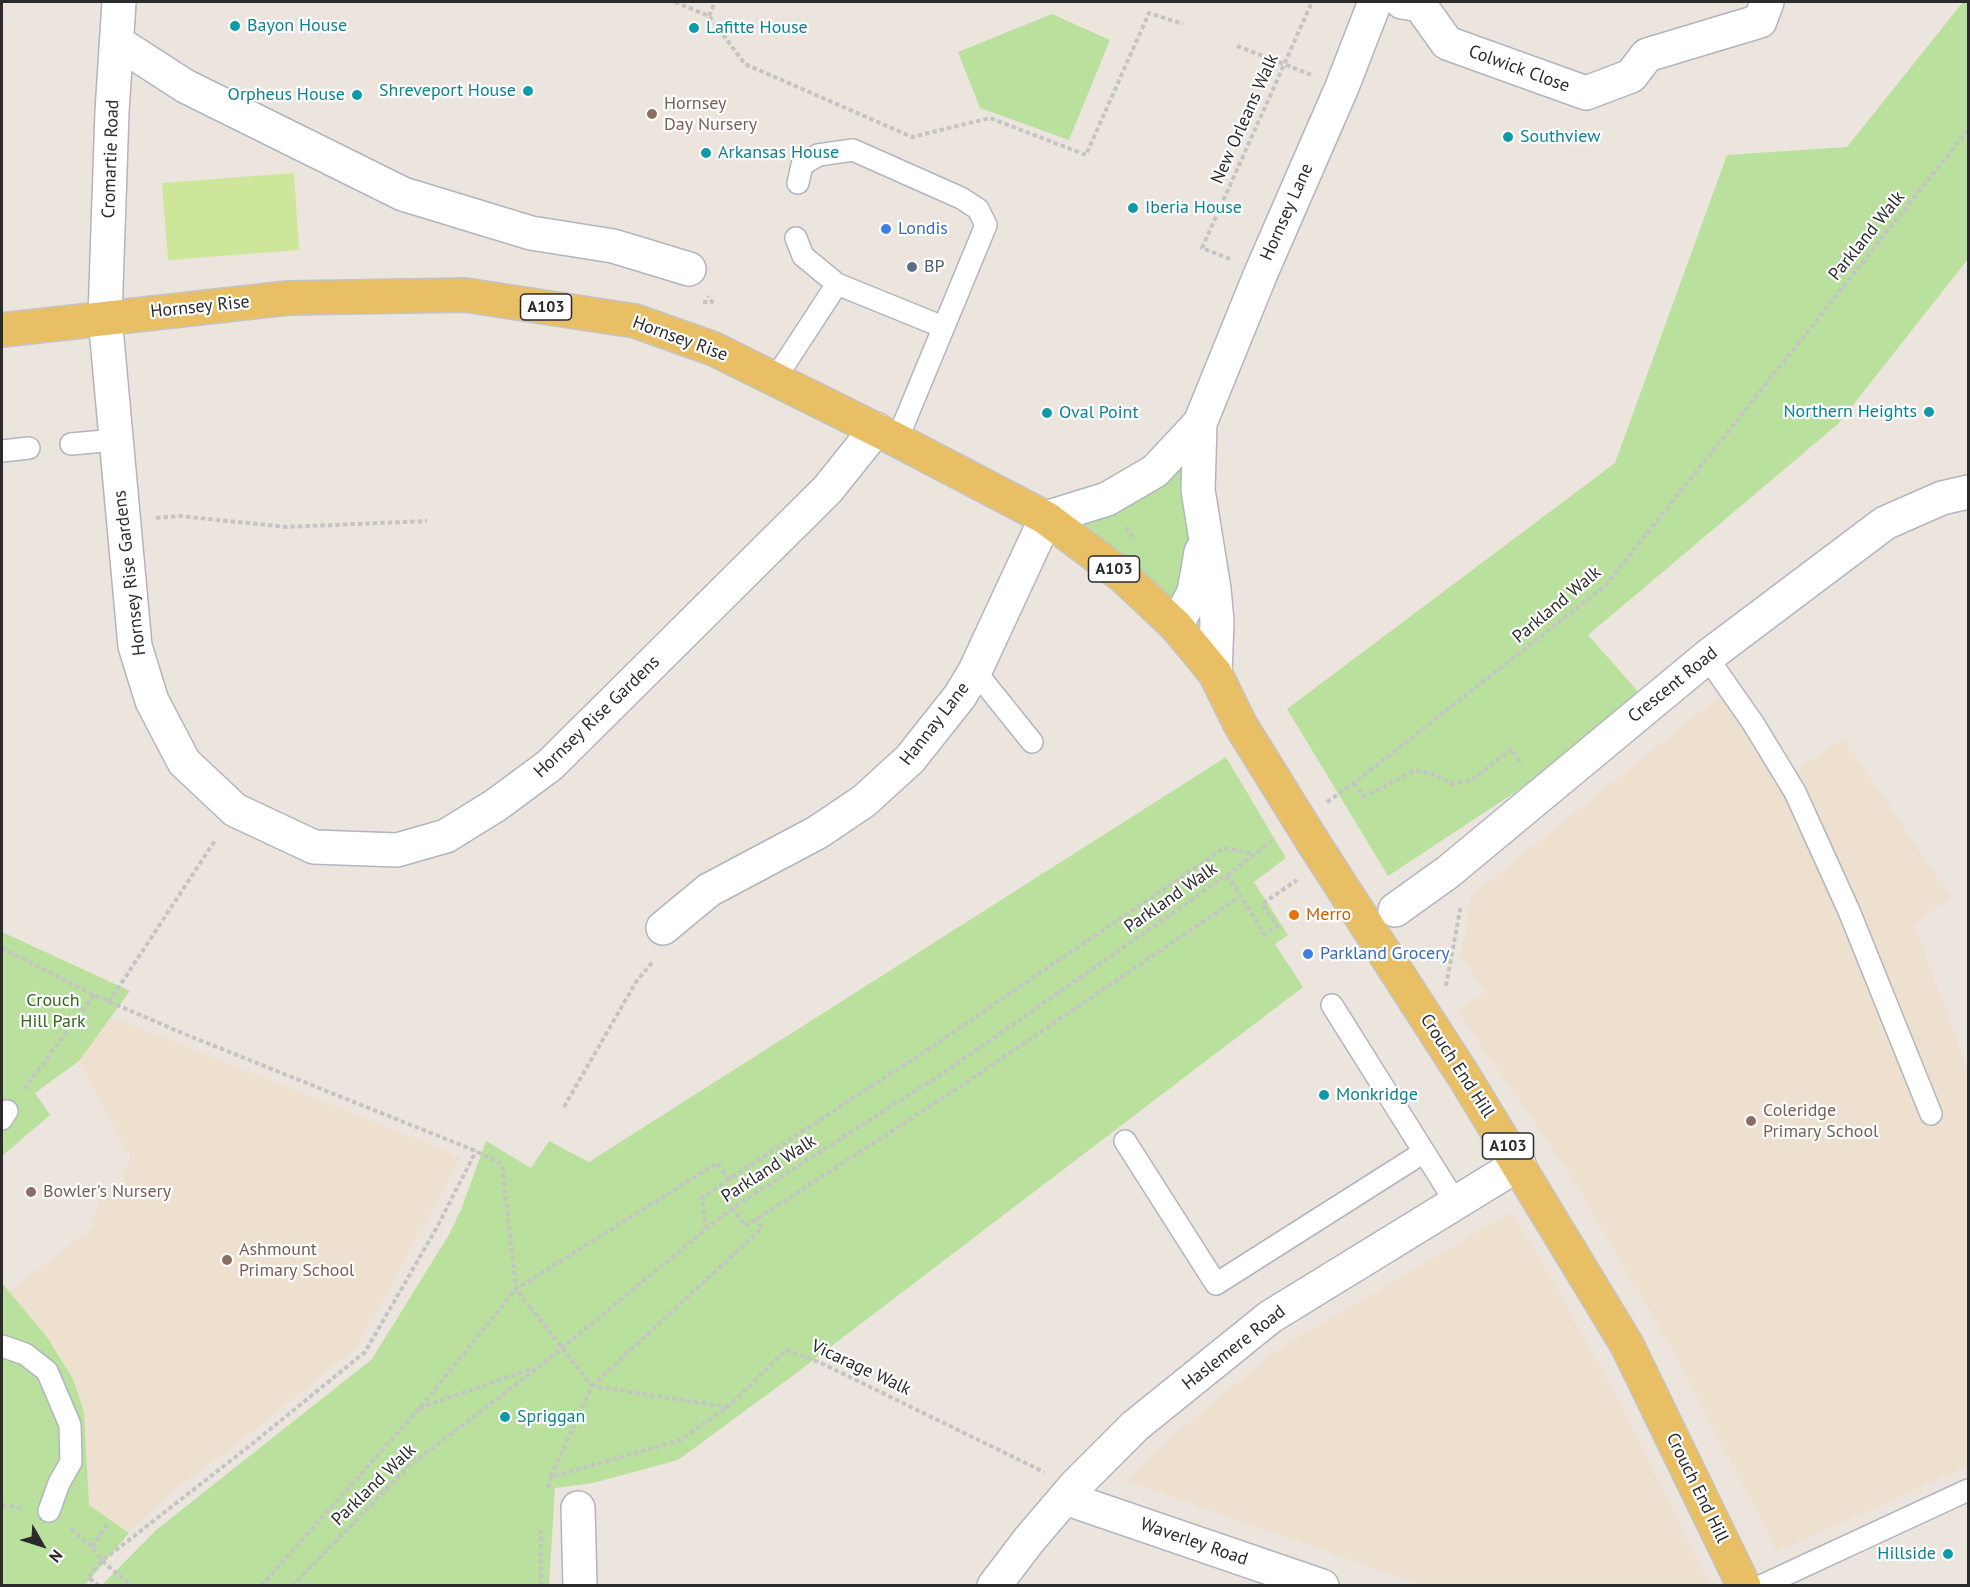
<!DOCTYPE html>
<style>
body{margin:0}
#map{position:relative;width:1970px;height:1587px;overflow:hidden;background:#ece5de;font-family:"PT Sans",sans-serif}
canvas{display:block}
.frame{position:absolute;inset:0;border:3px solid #2b2b2b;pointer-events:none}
.north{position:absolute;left:12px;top:1515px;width:60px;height:60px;-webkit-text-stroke:4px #fff;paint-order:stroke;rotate:129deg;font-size:16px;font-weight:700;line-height:24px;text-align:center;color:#2b2b2b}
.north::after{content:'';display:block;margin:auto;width:21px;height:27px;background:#2b2b2b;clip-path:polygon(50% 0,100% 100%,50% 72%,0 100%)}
</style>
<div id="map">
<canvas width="1970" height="1587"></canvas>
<div class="frame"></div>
<div class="north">N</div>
</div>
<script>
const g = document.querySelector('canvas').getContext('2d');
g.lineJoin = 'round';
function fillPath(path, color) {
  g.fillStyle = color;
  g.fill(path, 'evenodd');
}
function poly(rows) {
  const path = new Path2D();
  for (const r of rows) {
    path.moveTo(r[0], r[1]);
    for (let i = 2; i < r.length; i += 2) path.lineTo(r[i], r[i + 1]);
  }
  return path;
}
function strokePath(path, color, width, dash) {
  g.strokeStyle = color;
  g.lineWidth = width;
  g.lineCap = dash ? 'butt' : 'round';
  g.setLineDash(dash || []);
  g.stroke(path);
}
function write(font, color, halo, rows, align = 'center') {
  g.font = font + ' "PT Sans",sans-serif';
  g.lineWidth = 4.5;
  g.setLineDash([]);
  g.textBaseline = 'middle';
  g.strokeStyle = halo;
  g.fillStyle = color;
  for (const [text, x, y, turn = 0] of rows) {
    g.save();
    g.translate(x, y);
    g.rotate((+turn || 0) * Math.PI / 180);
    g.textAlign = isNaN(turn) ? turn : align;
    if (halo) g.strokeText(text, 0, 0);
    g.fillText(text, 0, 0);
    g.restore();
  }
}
const education = poly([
 [1732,686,1784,779,1843,739,1951,896,1915,926,1968,1071,1968,1466,1777,1552,1682,1367,1569,1172,1457,1011,1485,992,1461,956,1471,896],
 [112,1017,461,1157,358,1346,246,1437,165,1497,129,1533,89,1505,84,1412,73,1379,47,1337,9,1292,91,1228,104,1188,107,1187,121,1190,130,1156,79,1061],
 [1512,1212,1546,1269,1627,1416,1709,1585,1422,1585,1127,1481,1159,1447,1280,1348]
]);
const green = poly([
 [1963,2,1968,2,1968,259,1838,424,1588,635,1649,704,1388,876,1287,709,1615,463,1727,155,1847,147],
 [1052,14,1110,40,1069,140,980,108,958,52],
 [1200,423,1198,490,1176,626,1046,518,1107,499],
 [1226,757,1286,858,1254,882,1288,935,1275,944,1303,987,787,1380,678,1460,593,1483,555,1488,549,1585,102,1585,155,1531,372,1359,450,1233,462,1207,486,1141,531,1168,549,1141,589,1162],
 [2,932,130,991,79,1061,35,1093,50,1115,2,1156],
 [2,1283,47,1337,73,1379,84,1412,89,1505,129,1533,85,1585,2,1585]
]);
const pitch = poly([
 [294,173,299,250,168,260,162,183]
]);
const path = poly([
 [675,2,709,16,745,64,912,137,990,118,1086,155,1149,13,1183,24],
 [709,16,715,2],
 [1237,46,1312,75],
 [1230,259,1202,248,1312,2],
 [703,302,712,302,708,296],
 [156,518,180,516,286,527,427,521],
 [1126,527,1135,540],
 [1354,783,1363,796,1382,788,1415,770,1433,774,1452,784,1472,780,1511,749,1522,765],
 [1327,802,1354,783,1606,585,1968,130],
 [1227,875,1265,934,1277,926,1262,904,1297,880],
 [2,948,94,995,182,1033,476,1151,502,1164,516,1289,530,1307],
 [1446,986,1461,905],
 [109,1002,216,839],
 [24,1089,94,995],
 [564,1107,636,982,654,960],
 [732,1208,745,1226,752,1222,952,1092,1241,896],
 [706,1229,702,1198,723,1183,924,1052,1224,848,1254,854],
 [592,1386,762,1228,756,1219],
 [419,1408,534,1368],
 [551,1476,592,1386,727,1407],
 [548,1488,551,1477,680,1440,728,1407,786,1350,821,1363,1044,1472],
 [2,1505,22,1508],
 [71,1529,92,1547,102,1561,132,1586],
 [92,1547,108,1523],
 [99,1586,88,1577,102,1561,252,1444,365,1352,436,1229,476,1151],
 [261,1586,419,1409,516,1289,717,1163,729,1180],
 [292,1586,409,1466,540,1366,732,1208,940,1075,1227,875,1272,841],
 [541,1586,541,1531]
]);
const lane = poly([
 [798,183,802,165,818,155,853,150,961,198,978,209,986,225,897,440],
 [796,238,803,256,837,284],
 [775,379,837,284,943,327],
 [71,444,115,440],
 [2,451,29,448],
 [1707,657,1753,723,1795,792,1849,911,1931,1114],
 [975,671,1032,742],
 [1332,1005,1456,1203],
 [2,1119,7,1111],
 [1125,1141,1216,1284,1424,1152],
 [2,1346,25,1354,47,1371,70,1425,71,1462,59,1483,49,1511],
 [1761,1586,1968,1490]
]);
const street = poly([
 [119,2,112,112,105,317,135,646,152,701,184,762,235,810,314,847,397,850,446,836,496,805,550,765,828,489,876,429],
 [1402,2,1420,5,1447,43,1586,93,1631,76,1647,55,1760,21,1767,2],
 [117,42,185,86,403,194,531,233,613,246,689,269],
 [1395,910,1448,872,1707,657,1885,523,1942,498,1968,492],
 [663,928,709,890,818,832,864,801,910,759,960,696,975,671,1046,518],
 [1065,1498,1322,1586],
 [578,1508,580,1586],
 [994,1586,1029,1540,1075,1486,1135,1426,1270,1317,1519,1164]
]);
const secondary = poly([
 [1046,518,1107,499,1155,471,1200,423],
 [1176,626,1194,592,1201,552],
 [1215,673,1217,621,1214,589,1198,490,1200,423,1261,273,1342,87,1375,2]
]);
const primary = poly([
 [2,330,288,298,465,295,635,321,714,349,897,440,1046,518,1124,577,1176,626,1215,673,1241,726,1251,742],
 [1313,842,1465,1078,1627,1345,1744,1586]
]);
const pathBridge = poly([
 [530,1307,592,1386]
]);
const primaryBridge = poly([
 [1251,742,1313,842]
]);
const markers = [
 [235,26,6,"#0f9aa8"],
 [694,28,6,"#0f9aa8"],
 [528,91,6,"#0f9aa8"],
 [357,95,6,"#0f9aa8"],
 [652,114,6,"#8d6e63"],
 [1508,137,6,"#0f9aa8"],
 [706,153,6,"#0f9aa8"],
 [1133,208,6,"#0f9aa8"],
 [886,229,6,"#3f7fe0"],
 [912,267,6,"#5c6f8a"],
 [1929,412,6,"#0f9aa8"],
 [1047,413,6,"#0f9aa8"],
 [1294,915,6,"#e8710a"],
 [1308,954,6,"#3f7fe0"],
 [1324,1095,6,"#0f9aa8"],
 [1751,1121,6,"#8d6e63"],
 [31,1192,6,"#8d6e63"],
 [227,1260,6,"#8d6e63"],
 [505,1417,6,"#0f9aa8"],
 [1948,1554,6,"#0f9aa8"]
];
const shields = [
 [546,307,51],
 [1114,569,51],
 [1508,1146,51]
];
const shieldNames = [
 ["A103",546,307],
 ["A103",1114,569],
 ["A103",1508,1146]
];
const cultureNames = [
 ["Bayon House",247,26],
 ["Lafitte House",706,28],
 ["Shreveport House",516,91,"right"],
 ["Orpheus House",345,95,"right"],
 ["Southview",1520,137],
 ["Arkansas House",718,153],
 ["Iberia House",1145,208],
 ["Northern Heights",1917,412,"right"],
 ["Oval Point",1059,413],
 ["Monkridge",1336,1095],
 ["Spriggan",517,1417],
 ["Hillside",1936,1554,"right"]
];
const streetNames = [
 ["Colwick Close",1519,69,20],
 ["New Orleans Walk",1245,119,-66],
 ["Cromartie Road",111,159,-88],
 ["Hornsey Lane",1287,212,-66],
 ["Parkland Walk",1867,236,-51],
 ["Hornsey Rise",200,307,-6],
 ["Hornsey Rise",680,339,20],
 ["Hornsey Rise Gardens",130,573,-97],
 ["Parkland Walk",1557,605,-40],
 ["Crescent Road",1673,685,-39],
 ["Hornsey Rise Gardens",597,717,-44],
 ["Hannay Lane",935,724,-52],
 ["Parkland Walk",1171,898,-35],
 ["Crouch End Hill",1457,1066,57],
 ["Parkland Walk",769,1169,-33],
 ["Haslemere Road",1234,1348,-38],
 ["Vicarage Walk",861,1368,25],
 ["Parkland Walk",374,1485,-44],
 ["Crouch End Hill",1697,1488,64],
 ["Waverley Road",1194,1542,19]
];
const educationNames = [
 ["Hornsey",664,104],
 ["Day Nursery",664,125],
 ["Coleridge",1763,1111],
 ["Primary School",1763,1132],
 ["Bowler's Nursery",43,1192],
 ["Ashmount",239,1250],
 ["Primary School",239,1271]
];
const shopNames = [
 ["Londis",898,229],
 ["Parkland Grocery",1320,954]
];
const serviceNames = [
 ["BP",924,267]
];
const foodNames = [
 ["Merro",1306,915]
];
const parkNames = [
 ["Crouch",53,1001],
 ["Hill Park",53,1022]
];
fillPath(education, '#ede0ce');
fillPath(green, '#bae09d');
fillPath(pitch, '#cde69a');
strokePath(lane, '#b1b5be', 24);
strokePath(street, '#b1b5be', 36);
strokePath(secondary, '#b1b5be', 36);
strokePath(primary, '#c4c4c4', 36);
strokePath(path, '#c4c4c4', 4, [4.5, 3]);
strokePath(lane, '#fff', 21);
strokePath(street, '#fff', 33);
strokePath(secondary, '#fff', 33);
strokePath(primary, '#e9bf66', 33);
strokePath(primaryBridge, '#c4c4c4', 36, []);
strokePath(pathBridge, '#c4c4c4', 4, [4.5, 3]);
strokePath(primaryBridge, '#e9bf66', 33);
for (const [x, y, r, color] of markers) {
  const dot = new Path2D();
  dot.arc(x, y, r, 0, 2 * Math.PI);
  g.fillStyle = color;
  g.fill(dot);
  strokePath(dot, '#fff', 2);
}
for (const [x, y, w] of shields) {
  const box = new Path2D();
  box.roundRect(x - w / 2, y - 13, w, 26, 4.5);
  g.fillStyle = '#fff';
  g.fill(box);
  strokePath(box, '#2b2b2b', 1.5);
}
write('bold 16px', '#2b2b2b', null, shieldNames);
write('18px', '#0d838f', '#fff', cultureNames, 'left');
write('18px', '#2b2b2b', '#fff', streetNames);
write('18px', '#785e54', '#fff', educationNames, 'left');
write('18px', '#366cbe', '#fff', shopNames, 'left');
write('18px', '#4e5e75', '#fff', serviceNames, 'left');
write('18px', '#c56008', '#fff', foodNames, 'left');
write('18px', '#33651e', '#fff', parkNames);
</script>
